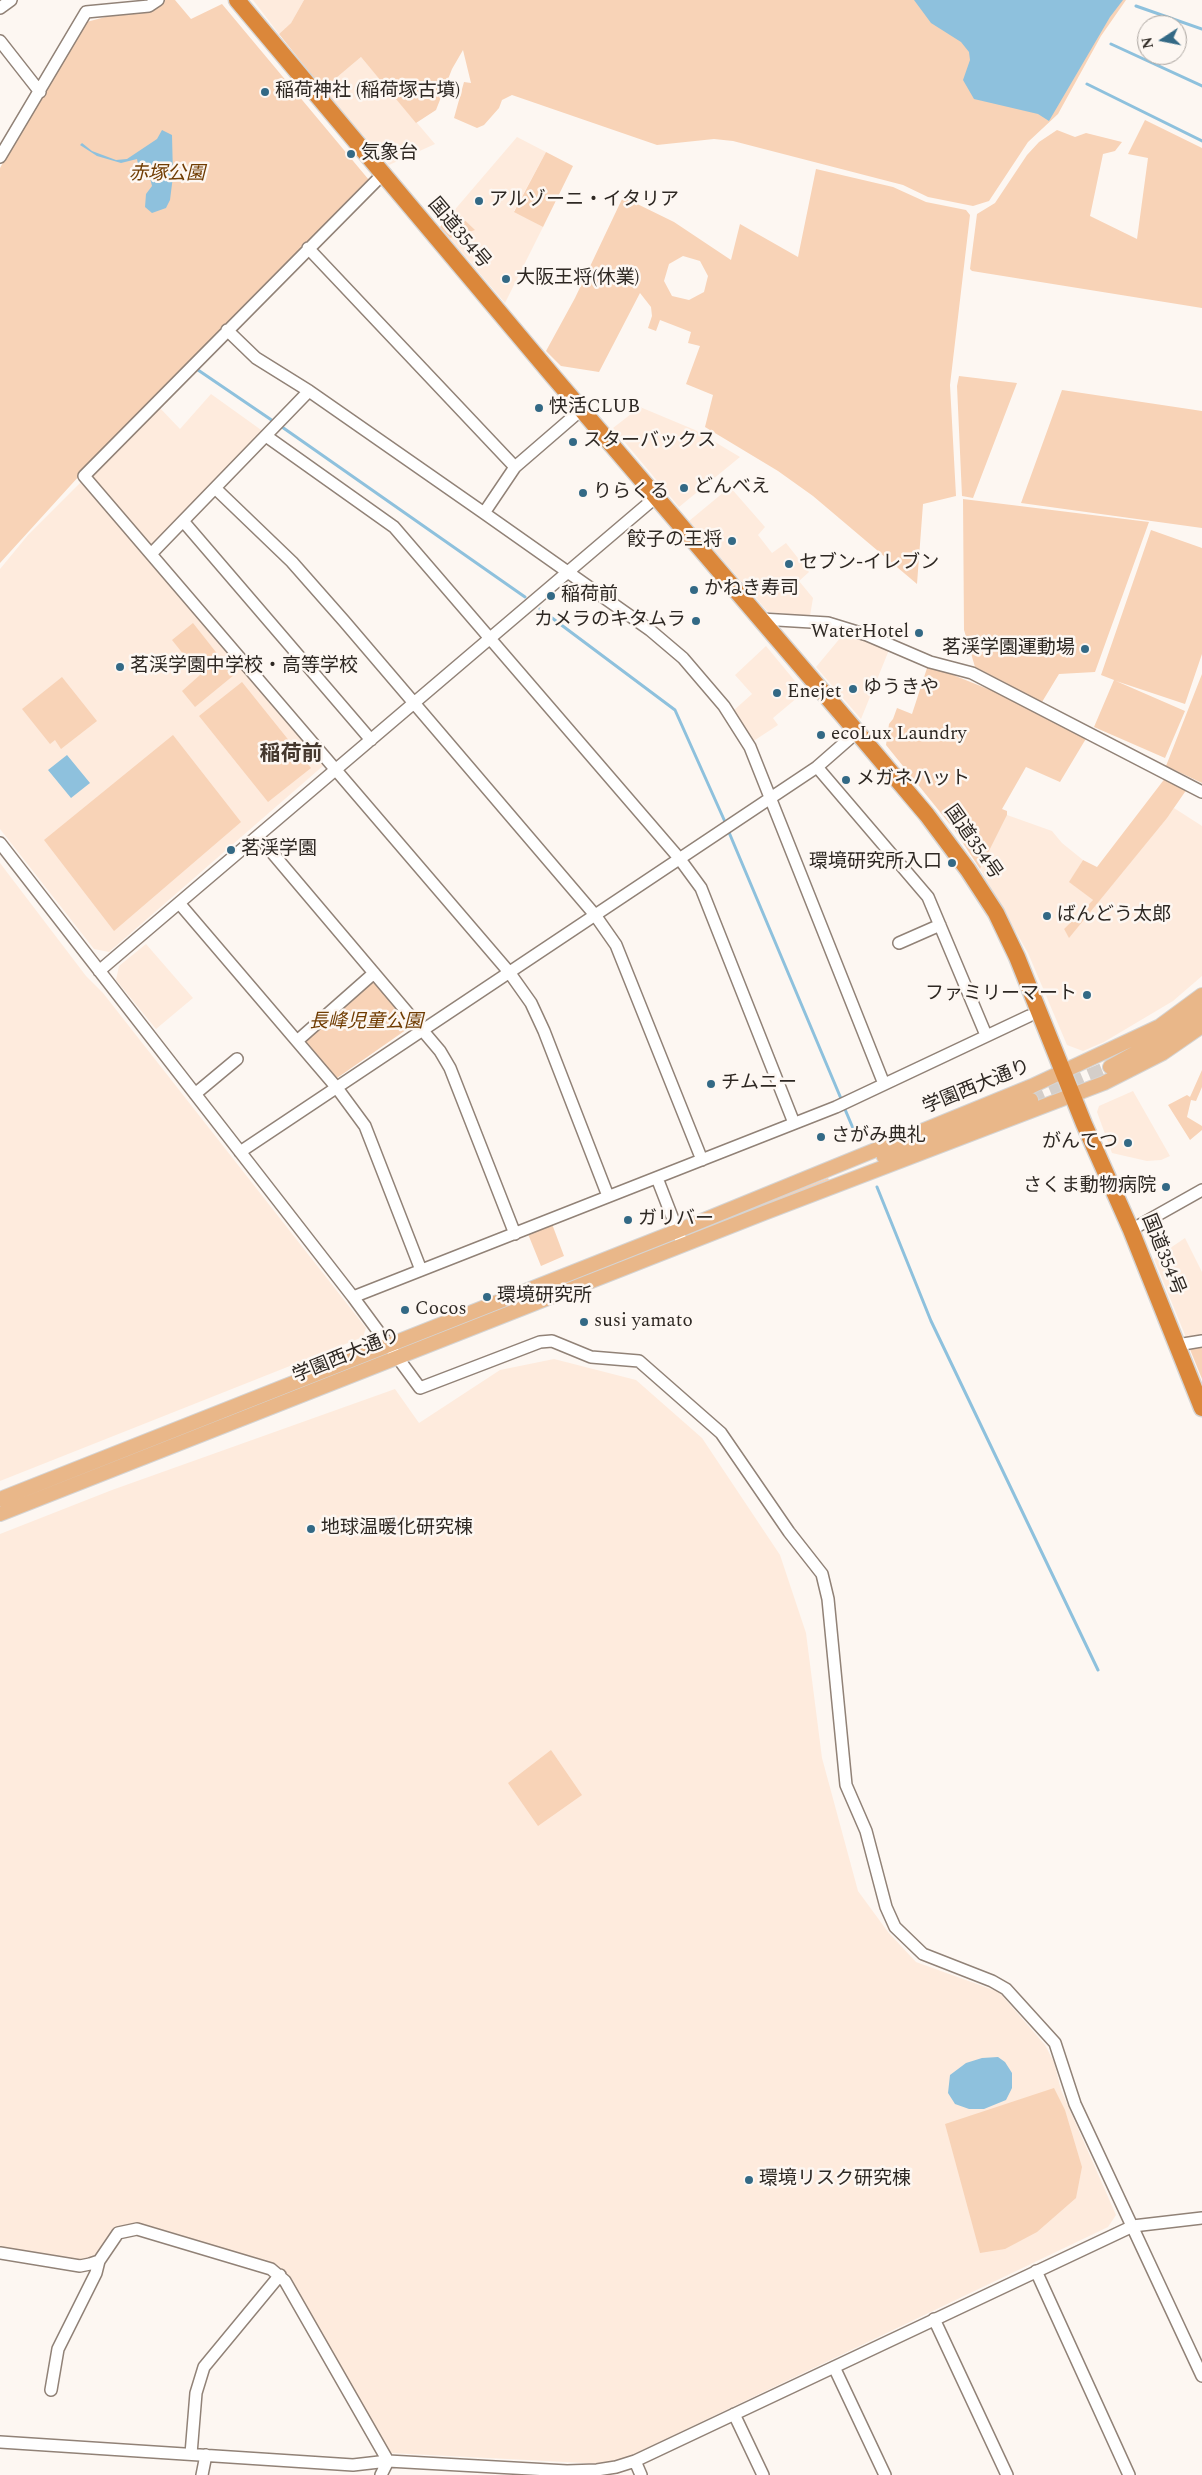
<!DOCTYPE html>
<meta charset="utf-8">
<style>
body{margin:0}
#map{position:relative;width:1202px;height:2475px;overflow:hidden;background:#fdf7f2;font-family:Spectral,serif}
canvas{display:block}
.north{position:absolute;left:1137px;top:15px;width:50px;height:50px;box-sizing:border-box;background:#fdf7f2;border:1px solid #aaa49f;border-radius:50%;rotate:259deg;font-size:14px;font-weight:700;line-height:20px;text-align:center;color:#2e2823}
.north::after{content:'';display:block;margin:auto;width:18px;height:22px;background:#336985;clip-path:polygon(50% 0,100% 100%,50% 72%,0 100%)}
</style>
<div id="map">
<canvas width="1202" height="2475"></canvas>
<div class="north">N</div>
</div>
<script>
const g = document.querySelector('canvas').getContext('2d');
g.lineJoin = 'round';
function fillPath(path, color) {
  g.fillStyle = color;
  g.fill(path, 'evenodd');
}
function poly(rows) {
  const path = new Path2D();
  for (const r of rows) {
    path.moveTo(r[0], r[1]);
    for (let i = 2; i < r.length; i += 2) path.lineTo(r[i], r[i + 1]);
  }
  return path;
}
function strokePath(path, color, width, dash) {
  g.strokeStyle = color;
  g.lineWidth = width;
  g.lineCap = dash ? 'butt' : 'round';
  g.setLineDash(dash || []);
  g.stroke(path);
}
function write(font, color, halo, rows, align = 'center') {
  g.font = font + ' Spectral,"Noto Sans JP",serif';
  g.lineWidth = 5;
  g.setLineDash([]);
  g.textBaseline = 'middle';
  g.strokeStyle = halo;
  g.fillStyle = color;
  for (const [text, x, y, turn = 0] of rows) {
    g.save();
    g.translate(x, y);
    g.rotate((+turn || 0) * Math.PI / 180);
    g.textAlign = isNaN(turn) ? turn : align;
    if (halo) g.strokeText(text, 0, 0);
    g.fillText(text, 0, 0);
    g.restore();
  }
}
const built = poly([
 [253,0,304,0,291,23,279,34],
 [361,57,389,90,435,144,389,165,323,89],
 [517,137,546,152,514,211,543,227,505,303,440,227],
 [211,394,264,432,155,544,149,544,91,476,159,407,180,429],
 [640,407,695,430,740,457,679,507,613,428],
 [83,480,324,765,109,952,94,949,0,829,0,569,28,535],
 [730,487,765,527,758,535,772,553,786,543,809,572,799,581,813,598,810,616,768,612,689,521],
 [846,631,889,650,861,719,816,667],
 [766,646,804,692,773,718,778,725,752,742,733,711,752,694,735,675],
 [1174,808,1202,826,1202,976,1173,1001,1104,1042,1083,1051,1067,1045,1028,953,980,869,1007,815,1052,831,1062,843,1083,860,1070,882,1093,900,1064,929,1069,937],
 [0,863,86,976,103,993,366,1328,363,1337,0,1481],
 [146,944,193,998,156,1029,116,980,119,966],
 [1133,1091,1170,1156,1161,1160,1147,1161,1112,1153,1097,1112,1099,1106],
 [1185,1238,1202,1272,1202,1337,1187,1340,1154,1259],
 [554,1359,636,1380,702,1438,780,1555,806,1633,822,1758,858,1891,888,1932,916,1962,999,1992,1045,2045,1054,2062,1061,2090,1116,2215,1108,2227,630,2456,604,2464,391,2453,384,2448,286,2273,280,2268,131,2224,115,2229,96,2256,89,2261,80,2263,0,2250,0,1534,112,1490,395,1389,419,1423,500,1370]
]);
const green = poly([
 [158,0,175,0,191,19,222,4,369,180,330,220,308,248,80,475,0,563,0,168,79,24,139,8],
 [304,0,1126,0,1101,36,1058,114,1028,142,989,201,973,206,928,197,903,185,733,141,714,139,657,145,512,95,502,100,499,108,484,125,477,128,454,118,464,82,471,83,463,50,452,69,436,110,416,123,361,57,323,89,279,34,291,23],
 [1145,120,1202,148,1202,308,972,271,970,269,977,214,995,203,1027,155,1039,142,1057,130,1075,137,1086,133,1122,142,1115,151,1103,154,1090,216,1137,239,1148,158,1128,154],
 [546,152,573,166,543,227,514,212],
 [816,169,893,187,926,202,966,210,970,215,950,385,956,496,923,504,917,584,813,496,778,471,705,427,713,395,686,384,700,346,688,343,691,332,660,320,656,331,648,328,652,316,651,307,640,293,599,372,561,366,546,351,575,298,623,197,674,222,731,260,740,224,798,257],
 [683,256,700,261,708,276,704,292,689,300,672,296,664,281,669,264],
 [454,210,475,230,450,238,440,227],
 [959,376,1017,383,973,498,962,496,957,386],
 [1062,390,1202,411,1202,528,1021,503],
 [963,499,1149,522,1095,672,1059,674,1042,702,975,667,964,630],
 [1151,530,1202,548,1202,654,1185,704,1116,681,1185,711,1165,758,1094,727,1114,680,1101,675],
 [193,623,234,675,195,707,182,691,200,675,172,640],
 [928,665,1008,697,1087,737,1060,782,1026,767,1002,809,1007,811,1007,815,980,869,953,828,886,745,889,724,893,719,897,708,912,714],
 [1202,674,1202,783,1166,766],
 [62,677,97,721,61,749,55,740,50,744,22,709],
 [242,682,311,768,268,802,199,716],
 [173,735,241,822,114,931,44,840],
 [1166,777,1187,789,1167,818,1069,938,1064,929,1093,900,1069,882,1083,860,1097,867],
 [373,980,413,1025,337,1078,304,1040],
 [1202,1070,1202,1087,1196,1101,1191,1100,1187,1117,1202,1126,1202,1130,1190,1140,1168,1105,1187,1095,1190,1097],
 [828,1178,829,1180,742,1215,716,1221],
 [552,1224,564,1256,541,1266,528,1234],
 [661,1243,662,1248,492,1315,458,1324],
 [1202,1346,1202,1379,1189,1347],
 [551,1750,582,1795,538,1826,508,1783],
 [1054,2088,1065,2110,1082,2167,1076,2198,1037,2232,1005,2249,980,2253,945,2124]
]);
const water = poly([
 [914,0,1123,0,1110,17,1049,121,1038,114,974,99,963,80,970,60,969,52,961,42,931,23],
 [162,130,172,135,173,176,170,200,166,208,152,213,145,207,146,194,152,186,150,178,140,175,137,159,121,163,97,156,80,145,82,143,92,151,116,160,127,159,157,139],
 [67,755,90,783,71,798,48,770],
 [998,2057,1005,2062,1012,2073,1012,2088,1006,2100,984,2109,969,2109,955,2104,948,2093,950,2075,966,2063,982,2058]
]);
const stream = poly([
 [1136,6,1202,29],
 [1111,44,1202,86],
 [1087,84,1202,141],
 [198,370,273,421],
 [282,427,525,597],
 [540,609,675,710,726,824],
 [728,830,842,1101],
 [844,1107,858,1140],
 [877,1187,931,1321,1098,1670]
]);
const majorTunnel = poly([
 [1031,1100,1110,1067]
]);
const minor = poly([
 [0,8,11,0],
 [0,41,40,92],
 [0,157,86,12,149,6,158,0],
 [382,175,84,476,509,972,531,1003,544,1031,608,1196],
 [308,248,515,467],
 [227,330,256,358,309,391,484,513,650,630,683,658,724,706,750,747,884,1084],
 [266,436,394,527,679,858,701,888,794,1123],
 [215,488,292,562,344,621,595,915,616,945,702,1160],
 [484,513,515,467,581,410],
 [183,521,371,740],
 [151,554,309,391],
 [761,619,828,623,867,635,930,662,972,673,1202,792],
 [817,767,928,897,986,1035],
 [258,836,440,1051,450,1068,515,1234],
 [0,843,353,1297,420,1388,540,1342,552,1341,591,1357,639,1361,721,1433,789,1532,822,1574,828,1599,846,1785,866,1831,886,1907,895,1927,923,1954,992,1981,1006,1989,1055,2043,1075,2104,1202,2376],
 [179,903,337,1088,365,1126,421,1270],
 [899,943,940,925],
 [99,971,656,497],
 [297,1041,374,973],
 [195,1094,237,1059],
 [240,1152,817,767,857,732],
 [657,1178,683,1245],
 [1131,1230,1202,1190],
 [353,1297,836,1107,1029,1016],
 [1177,1345,1202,1341],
 [0,2253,80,2266,90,2264,99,2261,118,2233,137,2229,271,2269,285,2281,388,2461,381,2475],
 [1036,2271,1129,2475],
 [934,2319,1007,2475],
 [834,2367,885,2475],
 [51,2390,58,2349,96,2273,99,2261],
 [734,2414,763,2475],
 [0,2442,353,2465,388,2461,567,2471,597,2470,616,2467,635,2461,1133,2226,1202,2218],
 [191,2454,196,2393,204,2367,280,2275],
 [635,2461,641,2475],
 [202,2475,206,2455]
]);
const major = poly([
 [1110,1067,1170,1034,1202,1011],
 [884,1157,1031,1100],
 [0,1499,677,1231,1032,1086,1160,1026,1202,995],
 [0,1514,764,1213,1104,1083,1163,1053,1202,1026]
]);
const highway = poly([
 [237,0,552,375,857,732,927,815,968,870,996,913,1017,957,1084,1124,1131,1230,1202,1408]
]);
const markers = [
 [265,92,5,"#336985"],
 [351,154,5,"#336985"],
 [479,201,5,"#336985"],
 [506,279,5,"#336985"],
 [539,408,5,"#336985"],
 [573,442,5,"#336985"],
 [684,488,5,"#336985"],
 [583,493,5,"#336985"],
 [732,541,5,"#336985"],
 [789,564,5,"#336985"],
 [694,590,5,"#336985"],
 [551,596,5,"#336985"],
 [696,621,5,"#336985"],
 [919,633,5,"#336985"],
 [1085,649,5,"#336985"],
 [120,667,5,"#336985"],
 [853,689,5,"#336985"],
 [777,693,5,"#336985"],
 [821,735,5,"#336985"],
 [846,780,5,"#336985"],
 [231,850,5,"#336985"],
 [952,863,5,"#336985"],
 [1047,916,5,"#336985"],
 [1087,995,5,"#336985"],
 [711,1084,5,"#336985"],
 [821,1137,5,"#336985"],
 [1128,1143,5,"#336985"],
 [1166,1187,5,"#336985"],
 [628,1220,5,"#336985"],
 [487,1297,5,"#336985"],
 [405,1310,5,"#336985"],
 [584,1322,5,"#336985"],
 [311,1529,5,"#336985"],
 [749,2180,5,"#336985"]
];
const poiNames = [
 ["稲荷神社 (稲荷塚古墳)",275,92],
 ["気象台",361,154],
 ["アルゾーニ・イタリア",489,201],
 ["大阪王将(休業)",516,279],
 ["快活CLUB",549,408],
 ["スターバックス",583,442],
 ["どんべえ",694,488],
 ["りらくる",593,493],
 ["餃子の王将",722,541,"right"],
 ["セブン-イレブン",799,564],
 ["かねき寿司",704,590],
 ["稲荷前",561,596],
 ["カメラのキタムラ",686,621,"right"],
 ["WaterHotel",909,633,"right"],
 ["茗渓学園運動場",1075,649,"right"],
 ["茗渓学園中学校・高等学校",130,667],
 ["ゆうきや",863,689],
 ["Enejet",787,693],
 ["ecoLux Laundry",831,735],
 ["メガネハット",856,780],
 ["茗渓学園",241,850],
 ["環境研究所入口",942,863,"right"],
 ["ばんどう太郎",1057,916],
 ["ファミリーマート",1077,995,"right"],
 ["チムニー",721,1084],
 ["さがみ典礼",831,1137],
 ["がんてつ",1118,1143,"right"],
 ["さくま動物病院",1156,1187,"right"],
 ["ガリバー",638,1220],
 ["環境研究所",497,1297],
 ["Cocos",415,1310],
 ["susi yamato",594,1322],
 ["地球温暖化研究棟",321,1529],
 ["環境リスク研究棟",759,2180]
];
const parkNames = [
 ["赤塚公園",167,175],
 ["長峰児童公園",366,1023]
];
const streetNames = [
 ["国道354号",458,234,50],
 ["国道354号",972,843,55],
 ["学園西大通り",977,1088,-22],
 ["国道354号",1162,1255,68],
 ["学園西大通り",347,1357,-22]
];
const quarterNames = [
 ["稲荷前",291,756]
];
fillPath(built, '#feebdd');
fillPath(green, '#f8d3b7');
fillPath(water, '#8ec1dd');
strokePath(stream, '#8ec1dd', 3);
strokePath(majorTunnel, '#d4cec9', 14, [14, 7]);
strokePath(minor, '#918277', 14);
strokePath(major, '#d5d4d3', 16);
strokePath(highway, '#d5d4d3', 19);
strokePath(minor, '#fff', 11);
strokePath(major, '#e9b789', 14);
strokePath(highway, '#db873a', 16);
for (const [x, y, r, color] of markers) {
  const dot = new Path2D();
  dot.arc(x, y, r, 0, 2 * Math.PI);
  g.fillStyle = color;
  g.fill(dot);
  strokePath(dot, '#fdf7f2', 2);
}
write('19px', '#2e2823', '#fdf7f2', poiNames, 'left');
write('italic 19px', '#703c02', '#fdf7f2', parkNames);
write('19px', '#2e2823', '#fdf7f2', streetNames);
write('bold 21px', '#45382e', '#fdf7f2', quarterNames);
</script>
